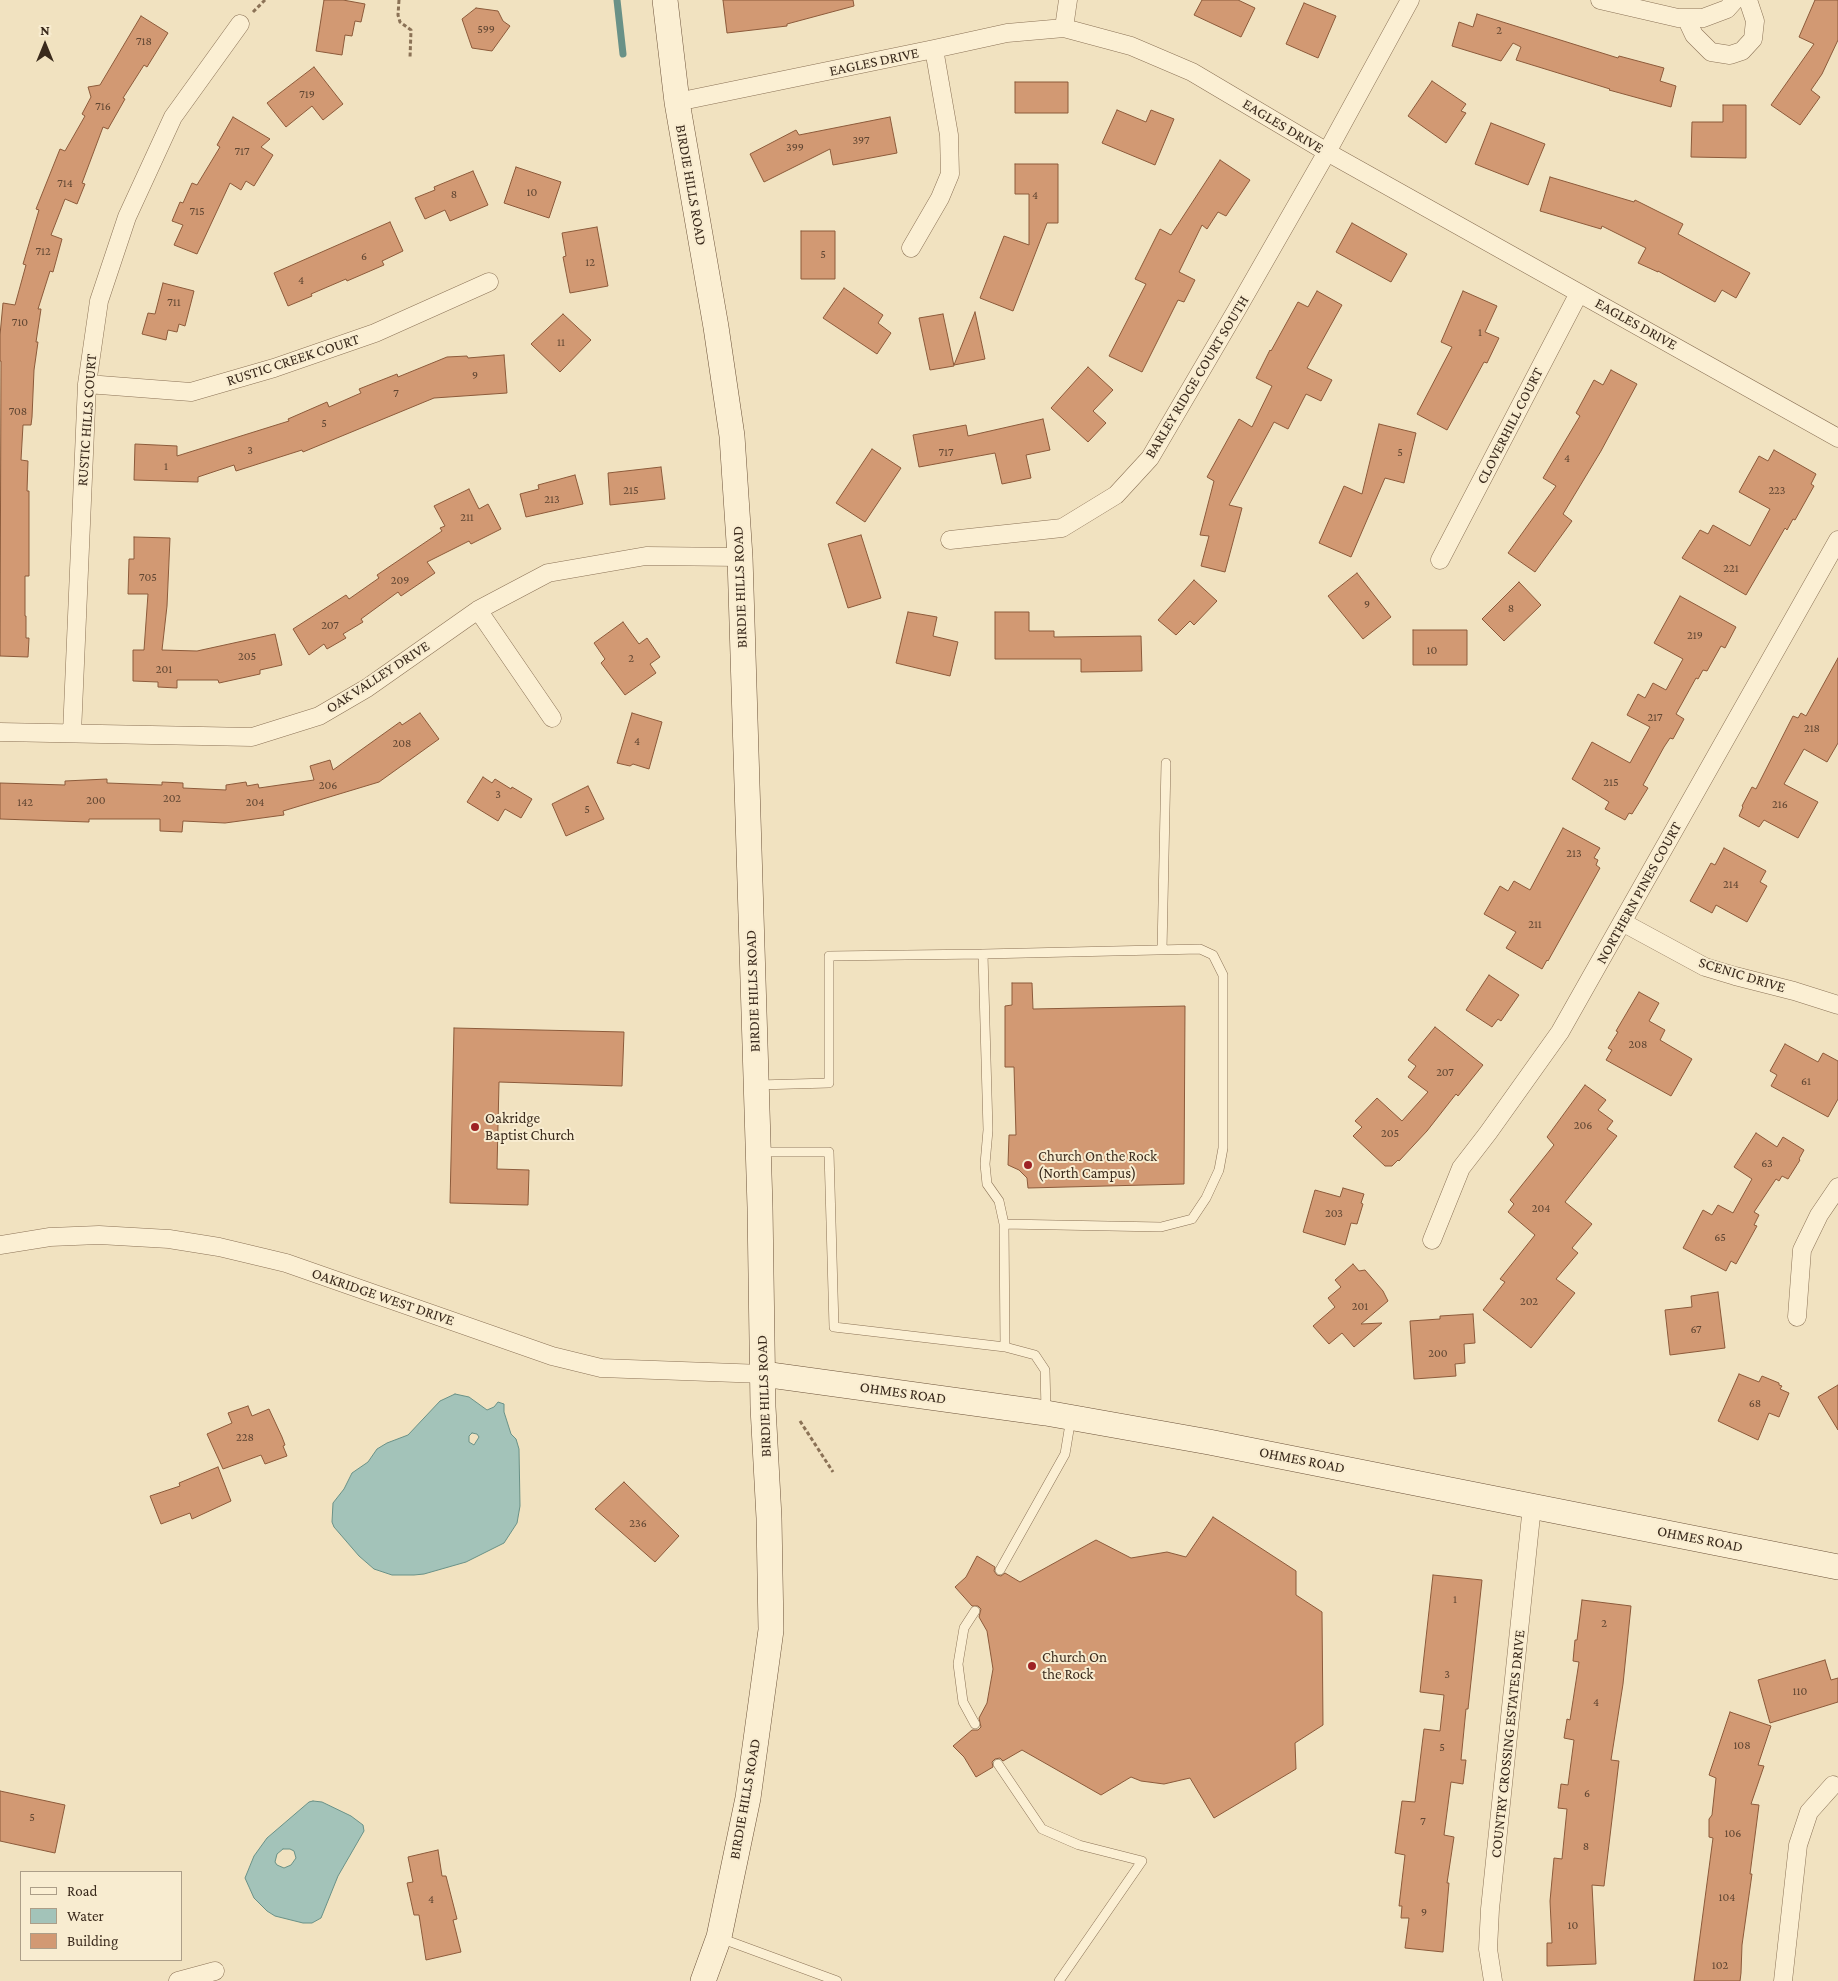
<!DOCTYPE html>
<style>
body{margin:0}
#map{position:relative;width:1838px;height:1981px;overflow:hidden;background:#f1e2c0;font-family:"Crimson Pro",serif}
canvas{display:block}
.legend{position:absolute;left:20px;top:1871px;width:162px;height:90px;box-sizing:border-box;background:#f8ecd0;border:1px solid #ac9e88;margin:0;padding:6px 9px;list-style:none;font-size:15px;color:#3a2a1c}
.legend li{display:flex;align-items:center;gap:10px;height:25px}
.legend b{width:25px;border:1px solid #ac9e88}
.north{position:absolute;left:20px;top:20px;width:50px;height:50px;-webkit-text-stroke:4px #f8ecd0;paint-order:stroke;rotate:0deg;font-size:14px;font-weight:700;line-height:20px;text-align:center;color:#3a2a1c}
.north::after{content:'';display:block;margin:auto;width:18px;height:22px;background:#3a2a1c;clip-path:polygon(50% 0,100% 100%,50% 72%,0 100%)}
</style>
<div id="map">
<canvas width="1838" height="1981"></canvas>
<ul class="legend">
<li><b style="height:6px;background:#fbefd3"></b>Road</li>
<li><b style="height:14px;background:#a3c3b9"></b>Water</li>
<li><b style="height:14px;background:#d29973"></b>Building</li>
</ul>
<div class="north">N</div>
</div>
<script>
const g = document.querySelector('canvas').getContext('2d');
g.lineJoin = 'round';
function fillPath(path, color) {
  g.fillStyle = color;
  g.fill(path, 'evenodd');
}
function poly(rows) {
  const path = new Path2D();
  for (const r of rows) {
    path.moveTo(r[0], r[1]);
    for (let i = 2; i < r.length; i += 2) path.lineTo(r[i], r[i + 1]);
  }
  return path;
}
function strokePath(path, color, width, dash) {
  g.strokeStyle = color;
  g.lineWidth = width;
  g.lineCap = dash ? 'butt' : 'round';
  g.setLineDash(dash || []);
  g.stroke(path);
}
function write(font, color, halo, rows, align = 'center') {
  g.font = font + ' "Crimson Pro",serif';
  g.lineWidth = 4;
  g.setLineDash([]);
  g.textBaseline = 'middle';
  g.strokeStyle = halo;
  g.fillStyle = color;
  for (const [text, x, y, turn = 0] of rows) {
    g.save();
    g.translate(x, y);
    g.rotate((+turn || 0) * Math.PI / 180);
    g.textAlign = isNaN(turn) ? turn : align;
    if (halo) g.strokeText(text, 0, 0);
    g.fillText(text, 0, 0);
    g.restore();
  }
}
const water = poly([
 [455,1394,469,1397,487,1410,494,1407,498,1402,504,1404,504,1412,511,1434,516,1439,519,1449,520,1506,517,1523,504,1543,466,1562,424,1574,414,1575,392,1575,374,1569,359,1556,334,1527,332,1522,333,1503,344,1489,352,1473,368,1462,377,1449,387,1443,408,1435,440,1401,455,1394],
 [472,1433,477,1434,479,1437,474,1445,469,1442,469,1436,472,1433],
 [313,1801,322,1802,351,1816,363,1825,364,1831,338,1876,321,1918,312,1923,303,1923,275,1916,267,1911,254,1898,245,1878,254,1856,267,1838,309,1802,313,1801],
 [283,1849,290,1849,294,1851,296,1858,291,1865,284,1868,277,1865,275,1862,277,1854,283,1849]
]);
const stream = poly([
 [617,0,623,54]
]);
const building = poly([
 [324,0,343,0,365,4,361,22,355,21,352,36,345,35,342,55,316,51,324,0],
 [723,0,853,0,854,6,787,24,787,26,727,33,723,0],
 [1202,0,1238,0,1255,8,1241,37,1194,15,1202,0],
 [1815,0,1838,0,1838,40,1822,74,1811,90,1820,97,1800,125,1771,105,1814,44,1799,37,1815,0],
 [1304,3,1336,16,1318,58,1286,44,1304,3],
 [476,8,498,11,503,21,510,26,492,51,472,48,462,19,476,8],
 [1477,14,1618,58,1619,56,1664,68,1660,81,1676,86,1671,107,1609,90,1610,89,1516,60,1521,47,1513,43,1501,61,1452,46,1459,22,1473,27,1477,14],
 [141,16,168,33,147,67,144,65,123,98,125,99,108,129,103,127,82,183,85,184,77,204,65,199,51,235,62,239,53,272,50,271,38,309,41,309,36,342,38,342,34,370,32,417,31,425,23,425,21,460,28,461,27,491,29,491,29,576,25,576,25,616,26,616,26,638,29,638,28,657,0,656,1,361,0,361,0,335,3,303,15,305,26,265,23,264,39,210,36,209,60,149,65,151,85,116,82,114,91,97,88,87,100,85,141,16],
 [314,67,343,104,323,120,312,106,286,127,267,103,314,67],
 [1432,81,1466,104,1461,111,1466,113,1446,143,1408,116,1432,81],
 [1015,82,1068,82,1068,113,1015,113,1015,82],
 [1723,105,1746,105,1746,158,1691,157,1692,122,1723,122,1723,105],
 [1117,110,1146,122,1151,110,1174,119,1155,165,1102,143,1117,110],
 [233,117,270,139,261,147,273,155,254,186,246,181,241,190,230,183,197,254,174,245,183,225,172,221,180,202,183,203,192,183,197,185,220,147,217,145,233,117],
 [890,117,897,153,833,165,830,149,764,182,750,154,796,130,799,135,890,117],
 [1491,123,1545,144,1528,185,1475,164,1491,123],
 [1220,160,1250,180,1226,216,1218,212,1207,229,1202,225,1179,272,1195,280,1184,302,1178,300,1142,372,1109,356,1146,284,1135,279,1160,229,1171,235,1220,160],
 [1015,164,1058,164,1058,223,1047,223,1013,311,980,298,1004,236,1029,245,1029,194,1015,194,1015,164],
 [516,167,561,182,549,218,504,203,516,167],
 [473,171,488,205,450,221,445,210,425,219,415,198,435,190,434,187,473,171],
 [1550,177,1634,202,1635,200,1683,224,1678,234,1750,273,1736,298,1722,290,1715,302,1658,271,1658,272,1638,263,1646,248,1602,226,1601,229,1540,211,1550,177],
 [390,222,403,251,382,261,384,265,347,281,346,279,311,294,312,296,288,306,274,273,390,222],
 [1352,223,1407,254,1391,282,1336,252,1352,223],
 [597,227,608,286,570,293,563,257,566,256,562,233,597,227],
 [801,231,835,231,835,279,801,279,801,231],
 [163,283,194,291,185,326,179,324,177,332,168,330,166,340,142,334,148,313,155,314,163,283],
 [844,288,883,315,878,323,891,333,877,354,823,318,844,288],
 [1317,291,1342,305,1307,368,1332,380,1321,401,1306,394,1288,429,1274,422,1229,505,1242,508,1225,572,1201,566,1209,536,1200,535,1214,481,1207,477,1239,419,1252,427,1272,386,1256,378,1270,350,1271,351,1298,302,1308,307,1317,291],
 [1463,291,1497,306,1485,332,1499,338,1487,363,1484,362,1447,430,1417,414,1452,347,1441,342,1463,291],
 [975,312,985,359,954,365,975,312],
 [563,314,591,340,560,372,531,344,563,314],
 [943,314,954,366,930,370,919,318,943,314],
 [504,355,507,393,434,398,303,452,302,450,236,471,234,465,198,477,198,482,134,480,135,444,177,446,177,456,289,421,288,419,327,402,329,407,361,393,359,389,397,374,398,377,447,357,467,356,468,358,504,355],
 [1088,367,1113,390,1093,411,1106,423,1088,442,1051,408,1088,367],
 [1611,370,1637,384,1601,451,1563,514,1572,521,1535,572,1508,553,1556,486,1543,478,1580,416,1576,413,1594,380,1603,385,1611,370],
 [1043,419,1050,450,1026,455,1031,478,1002,484,995,453,919,467,913,435,966,425,968,436,1043,419],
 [1379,424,1416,433,1404,483,1385,478,1351,557,1319,543,1344,486,1362,494,1379,424],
 [872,449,901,468,865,522,836,503,872,449],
 [1774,450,1816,474,1811,484,1814,486,1795,520,1793,519,1787,530,1785,528,1746,595,1682,558,1700,530,1708,534,1713,525,1750,546,1770,509,1739,492,1759,456,1768,461,1774,450],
 [661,467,665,499,610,505,608,473,661,467],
 [575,475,583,504,526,517,520,494,539,489,538,485,575,475],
 [469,489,479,509,488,504,501,529,471,544,469,541,427,562,435,573,401,596,398,592,361,619,363,622,343,634,346,638,327,649,324,644,309,655,293,629,346,595,349,599,379,578,377,575,442,531,440,528,445,526,434,506,469,489],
 [861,535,881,598,848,608,828,544,861,535],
 [134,537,170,538,167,606,162,650,197,651,275,634,282,665,260,670,260,674,219,683,218,680,177,680,177,688,158,687,158,682,133,681,133,650,144,650,148,594,128,594,129,559,134,559,134,537],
 [1357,573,1391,617,1363,639,1328,596,1357,573],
 [1194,580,1217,601,1194,625,1190,621,1176,635,1158,620,1194,580],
 [1519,582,1541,605,1504,641,1482,619,1519,582],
 [1680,596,1736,627,1725,648,1721,646,1707,671,1703,670,1698,679,1696,678,1676,714,1684,719,1673,739,1670,738,1664,747,1643,785,1648,788,1632,814,1629,813,1625,820,1605,809,1609,802,1572,779,1592,742,1630,763,1650,727,1627,715,1638,694,1645,698,1653,683,1666,690,1683,659,1654,643,1680,596],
 [908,612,937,617,933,636,958,642,950,676,896,663,908,612],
 [995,612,1029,612,1029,631,1054,631,1054,637,1141,636,1142,671,1081,672,1081,659,995,659,995,612],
 [623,622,639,644,647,638,660,657,650,664,656,673,625,695,601,663,605,659,594,643,623,622],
 [1413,630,1467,630,1467,665,1413,665,1413,630],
 [1838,658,1838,743,1827,762,1804,749,1784,784,1818,802,1798,838,1764,820,1759,827,1739,816,1743,807,1742,806,1752,787,1756,789,1793,716,1798,718,1801,713,1806,716,1838,658],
 [420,713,439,739,379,782,283,811,284,815,225,823,183,821,182,832,160,831,160,819,89,819,89,822,0,819,0,783,65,785,65,781,107,779,107,783,162,785,162,782,183,783,183,788,226,790,226,785,246,782,247,786,258,784,259,788,314,780,310,766,330,760,333,770,400,722,402,725,420,713],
 [632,713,662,722,649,769,633,764,630,766,617,763,632,713],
 [483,777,492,783,495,779,511,789,512,787,532,799,521,818,505,809,498,821,467,802,483,777],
 [588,786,604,819,566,836,552,804,588,786],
 [1563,828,1600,848,1594,858,1598,860,1596,865,1600,868,1548,961,1547,960,1542,969,1506,948,1516,932,1484,914,1500,886,1508,891,1514,881,1530,890,1563,828],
 [1724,848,1766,871,1760,882,1767,886,1747,922,1716,905,1712,913,1690,901,1711,863,1715,865,1724,848],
 [1489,975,1519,995,1501,1021,1498,1019,1492,1027,1466,1010,1489,975],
 [1012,983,1032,983,1033,1009,1185,1006,1184,1184,1028,1188,1027,1178,1019,1170,1008,1165,1009,1135,1016,1135,1014,1067,1005,1067,1005,1006,1012,1005,1012,983],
 [1639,992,1659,1003,1649,1021,1665,1030,1660,1040,1692,1059,1671,1096,1606,1060,1612,1050,1608,1048,1618,1032,1616,1031,1639,992],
 [1435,1027,1483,1065,1458,1096,1456,1094,1427,1131,1399,1161,1398,1160,1392,1166,1385,1166,1353,1136,1362,1127,1355,1121,1377,1098,1402,1121,1428,1092,1408,1077,1416,1066,1408,1060,1435,1027],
 [454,1028,624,1032,622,1086,499,1082,497,1169,529,1170,528,1205,450,1203,454,1028],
 [1785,1044,1818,1062,1823,1053,1838,1061,1838,1099,1828,1117,1771,1086,1777,1075,1770,1071,1785,1044],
 [1585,1085,1606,1100,1598,1110,1613,1121,1607,1129,1617,1136,1565,1202,1592,1224,1572,1248,1578,1253,1556,1279,1575,1293,1531,1348,1483,1310,1505,1282,1500,1279,1535,1235,1508,1212,1514,1204,1510,1200,1554,1145,1547,1137,1585,1085],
 [1756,1133,1777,1147,1783,1137,1804,1150,1799,1159,1800,1160,1788,1179,1782,1176,1779,1181,1776,1179,1754,1212,1759,1215,1754,1225,1757,1226,1736,1264,1731,1261,1726,1271,1683,1248,1703,1210,1712,1215,1718,1205,1733,1213,1752,1179,1734,1167,1756,1133],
 [1343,1188,1364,1194,1361,1203,1363,1204,1357,1224,1351,1223,1345,1245,1303,1232,1315,1190,1340,1197,1343,1188],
 [1353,1264,1359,1271,1365,1270,1383,1291,1388,1301,1361,1324,1382,1323,1354,1347,1342,1333,1329,1344,1313,1326,1335,1307,1328,1298,1341,1287,1335,1280,1353,1264],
 [1718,1292,1725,1348,1670,1355,1665,1310,1692,1307,1691,1296,1718,1292],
 [1473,1314,1475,1343,1464,1344,1465,1363,1455,1364,1456,1376,1414,1379,1410,1321,1440,1319,1440,1316,1473,1314],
 [1739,1374,1759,1382,1762,1376,1779,1383,1779,1385,1782,1386,1780,1389,1789,1393,1779,1417,1769,1413,1758,1440,1718,1421,1739,1374],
 [1838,1385,1838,1430,1818,1397,1838,1385],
 [248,1406,252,1416,269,1409,282,1437,285,1445,283,1446,287,1456,265,1464,261,1455,223,1469,207,1434,232,1423,228,1413,248,1406],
 [218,1467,231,1501,192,1519,190,1513,161,1524,150,1496,180,1486,179,1483,218,1467],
 [624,1482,679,1536,655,1562,595,1509,624,1482],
 [1213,1517,1296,1571,1296,1595,1322,1612,1323,1725,1295,1743,1296,1769,1214,1818,1190,1778,1164,1784,1141,1781,1131,1777,1101,1795,1022,1750,1003,1761,1000,1758,995,1759,992,1762,993,1767,976,1777,964,1757,953,1746,972,1730,978,1730,981,1727,979,1718,987,1703,993,1669,987,1631,979,1617,981,1609,978,1606,972,1606,955,1587,966,1577,977,1556,995,1567,994,1571,997,1575,1001,1576,1005,1573,1020,1582,1096,1540,1131,1558,1167,1552,1186,1557,1213,1517],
 [1433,1575,1482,1580,1468,1709,1466,1709,1461,1760,1466,1760,1463,1784,1451,1782,1444,1835,1454,1837,1447,1883,1449,1883,1443,1952,1405,1948,1409,1918,1401,1918,1402,1906,1399,1906,1405,1855,1395,1853,1402,1801,1415,1802,1424,1729,1440,1731,1444,1695,1420,1692,1433,1575],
 [1582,1600,1631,1606,1623,1684,1611,1760,1619,1761,1604,1886,1592,1885,1596,1964,1547,1966,1547,1943,1552,1943,1550,1901,1554,1858,1562,1859,1567,1809,1558,1808,1561,1784,1568,1785,1574,1740,1564,1738,1567,1719,1570,1720,1579,1662,1573,1661,1575,1640,1577,1640,1582,1600],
 [1825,1660,1831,1680,1838,1678,1838,1702,1770,1723,1758,1680,1825,1660],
 [1730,1712,1771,1726,1758,1765,1764,1766,1751,1804,1759,1805,1750,1874,1752,1874,1742,1945,1741,1973,1740,1981,1694,1981,1713,1838,1709,1837,1709,1819,1712,1815,1716,1778,1709,1775,1730,1712],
 [0,1791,65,1805,55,1853,0,1841,0,1791],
 [438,1850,442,1876,446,1876,457,1919,453,1920,461,1952,426,1960,419,1915,414,1915,407,1883,413,1882,408,1857,438,1850]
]);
const path = poly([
 [399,0,398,15,400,22,411,30,410,58],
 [253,12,265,0],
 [800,1421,833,1472]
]);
const service = poly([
 [1162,950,1166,763],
 [983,954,1200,949,1213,955,1223,975,1223,1148,1219,1170,1206,1198,1192,1219,1161,1227,1004,1224],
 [758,1085,829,1083,829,956,983,954,988,1130,985,1164,987,1184,999,1201,1004,1224,1005,1347],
 [760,1152,829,1152,834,1327,1005,1347,1035,1355,1045,1370,1046,1410],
 [1000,1570,1065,1454,1071,1418],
 [975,1611,964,1628,958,1664,963,1702,975,1724],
 [998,1764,1042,1829,1079,1845,1142,1861,1059,1981],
 [720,1938,837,1981]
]);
const minor = poly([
 [1600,0,1678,18,1703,18,1727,9,1735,0],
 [1686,18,1694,35,1711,52,1730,55,1742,51,1753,39,1755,21,1748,0],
 [1064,28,1068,0],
 [677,102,934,49,1007,33,1064,28,1131,46,1192,72,1327,152,1838,438],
 [911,248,940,198,950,174,949,135,934,49],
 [87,384,191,392,274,368,375,333,489,282],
 [950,540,1062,528,1116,495,1150,458,1236,311,1327,152,1410,0],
 [1440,560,1579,293],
 [478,610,552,718],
 [0,732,252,737,319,716,367,688,478,610,548,573,646,556,740,557],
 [72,733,87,384,99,301,127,217,173,117,240,24],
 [1622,922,1705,967,1735,976,1794,991,1838,1005],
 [1432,1240,1461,1168,1488,1133,1560,1032,1838,540],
 [0,1245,50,1237,99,1235,169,1239,219,1247,286,1263,552,1356,601,1368,763,1374],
 [1797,1317,1802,1250,1819,1215,1838,1187],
 [178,1981,215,1971],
 [1493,1981,1488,1949,1490,1909,1532,1506],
 [1783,1981,1798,1845,1809,1812,1833,1785]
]);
const secondary = poly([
 [665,0,677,102,716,327,732,436,740,557,760,1207,763,1407,769,1518,771,1630,748,1798,719,1937,703,1981],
 [763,1374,1046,1413,1209,1442,1838,1567]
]);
const markers = [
 [475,1127,5,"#9e2224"],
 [1028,1165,5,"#9e2224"],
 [1032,1666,5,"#9e2224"]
];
const numberNames = [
 ["599",486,29],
 ["2",1499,30],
 ["718",144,41],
 ["719",307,94],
 ["716",103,106],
 ["397",861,140],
 ["399",795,147],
 ["717",242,151],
 ["714",65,183],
 ["10",532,192],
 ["8",454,194],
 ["4",1035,195],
 ["715",197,211],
 ["712",43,251],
 ["5",823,254],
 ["6",364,256],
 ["12",590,262],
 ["4",301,280],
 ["711",174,302],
 ["710",20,322],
 ["1",1480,332],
 ["11",561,342],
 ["9",475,375],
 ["7",396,393],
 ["708",18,411],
 ["5",324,423],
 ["3",250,450],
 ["717",946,452],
 ["5",1400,452],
 ["4",1567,458],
 ["1",166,466],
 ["215",631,490],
 ["223",1777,490],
 ["213",552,499],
 ["211",467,517],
 ["221",1731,568],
 ["705",148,577],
 ["209",400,580],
 ["9",1367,604],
 ["8",1511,608],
 ["207",330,625],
 ["219",1695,635],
 ["10",1432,650],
 ["205",247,656],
 ["2",631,658],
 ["201",164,669],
 ["217",1655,717],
 ["218",1812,728],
 ["4",637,741],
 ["208",402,743],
 ["215",1611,782],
 ["206",328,785],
 ["3",498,794],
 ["202",172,798],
 ["200",96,800],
 ["142",25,802],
 ["204",255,802],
 ["216",1780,804],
 ["5",587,809],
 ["213",1574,853],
 ["214",1731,884],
 ["211",1535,924],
 ["208",1638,1044],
 ["207",1445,1072],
 ["61",1806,1081],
 ["206",1583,1125],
 ["205",1390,1133],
 ["63",1767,1163],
 ["204",1541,1208],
 ["203",1334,1213],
 ["65",1720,1237],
 ["202",1529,1301],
 ["201",1360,1306],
 ["67",1696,1329],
 ["200",1438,1353],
 ["68",1755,1403],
 ["228",245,1437],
 ["236",638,1523],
 ["1",1455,1599],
 ["2",1604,1623],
 ["3",1447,1674],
 ["110",1800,1691],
 ["4",1596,1702],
 ["108",1742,1745],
 ["5",1442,1747],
 ["6",1587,1793],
 ["5",32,1817],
 ["7",1423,1821],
 ["106",1733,1833],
 ["8",1586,1846],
 ["104",1727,1897],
 ["4",431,1899],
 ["9",1424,1912],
 ["10",1573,1925],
 ["102",1720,1965]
];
const streetNames = [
 ["EAGLES DRIVE",874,62,-12],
 ["EAGLES DRIVE",1283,126,31],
 ["BIRDIE HILLS ROAD",691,185,80],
 ["EAGLES DRIVE",1636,324,29],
 ["RUSTIC CREEK COURT",293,360,-18],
 ["BARLEY RIDGE COURT SOUTH",1197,377,-59],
 ["RUSTIC HILLS COURT",87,420,-86],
 ["CLOVERHILL COURT",1510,426,-63],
 ["BIRDIE HILLS ROAD",740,587,-92],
 ["OAK VALLEY DRIVE",378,677,-33],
 ["NORTHERN PINES COURT",1639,893,-61],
 ["SCENIC DRIVE",1742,975,17],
 ["BIRDIE HILLS ROAD",753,991,-92],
 ["OAKRIDGE WEST DRIVE",383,1297,19],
 ["OHMES ROAD",903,1393,8],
 ["BIRDIE HILLS ROAD",764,1396,-92],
 ["OHMES ROAD",1302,1460,11],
 ["OHMES ROAD",1700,1539,11],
 ["COUNTRY CROSSING ESTATES DRIVE",1508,1744,-84],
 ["BIRDIE HILLS ROAD",745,1799,-80]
];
const poiNames = [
 ["Oakridge",485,1118],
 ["Baptist Church",485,1135],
 ["Church On the Rock",1038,1156],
 ["(North Campus)",1038,1173],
 ["Church On",1042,1657],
 ["the Rock",1042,1674]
];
fillPath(water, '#a3c3b9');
strokePath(water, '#699187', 1);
strokePath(stream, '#699187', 7);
fillPath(building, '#d29973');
strokePath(building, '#8c5a3a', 1);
strokePath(service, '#8b7256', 10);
strokePath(minor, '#8b7256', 19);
strokePath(secondary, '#6d533a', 26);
strokePath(path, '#8b7256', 3, [4, 2.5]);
strokePath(service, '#fbefd3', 9);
strokePath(minor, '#fbefd3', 18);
strokePath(secondary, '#fbefd3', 25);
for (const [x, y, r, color] of markers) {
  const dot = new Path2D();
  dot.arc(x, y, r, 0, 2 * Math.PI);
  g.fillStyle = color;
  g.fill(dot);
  strokePath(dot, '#f8ecd0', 2);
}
write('12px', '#604632', null, numberNames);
write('15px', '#3a2a1c', '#f8ecd0', streetNames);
write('15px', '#3a2a1c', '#f8ecd0', poiNames, 'left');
</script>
